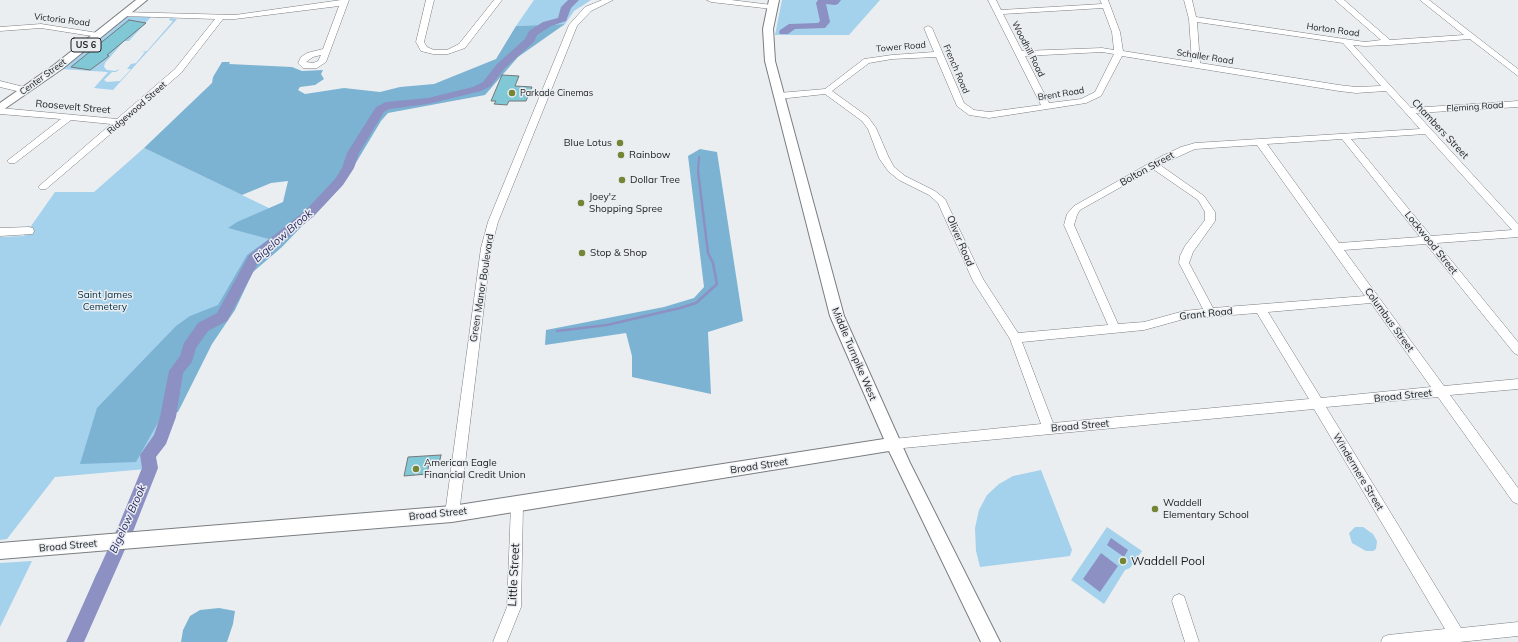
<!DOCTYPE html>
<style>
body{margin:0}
canvas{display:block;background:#eaeef1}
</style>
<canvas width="1518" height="642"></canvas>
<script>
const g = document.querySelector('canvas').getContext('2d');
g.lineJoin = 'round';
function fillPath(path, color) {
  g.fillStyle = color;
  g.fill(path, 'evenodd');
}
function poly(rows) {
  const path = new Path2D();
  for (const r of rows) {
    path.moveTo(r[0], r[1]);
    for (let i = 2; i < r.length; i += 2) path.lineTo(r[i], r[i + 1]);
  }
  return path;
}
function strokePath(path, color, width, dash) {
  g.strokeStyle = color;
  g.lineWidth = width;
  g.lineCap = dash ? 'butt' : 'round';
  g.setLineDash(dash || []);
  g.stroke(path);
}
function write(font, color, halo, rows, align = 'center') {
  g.font = font + ' Mulish,sans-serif';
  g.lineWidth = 3;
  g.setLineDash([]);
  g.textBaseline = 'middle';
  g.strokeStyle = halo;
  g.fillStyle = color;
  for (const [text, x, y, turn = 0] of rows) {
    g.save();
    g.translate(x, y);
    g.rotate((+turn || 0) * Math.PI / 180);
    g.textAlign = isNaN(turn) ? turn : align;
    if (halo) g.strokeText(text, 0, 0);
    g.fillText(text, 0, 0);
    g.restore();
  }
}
const green = poly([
 [534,0,591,0,574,11,565,24,516,26],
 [782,0,880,0,849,35,775,35],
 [127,17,151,17,129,41,124,41,105,63,104,67,107,70,115,71,120,69,116,72,112,72,104,80,107,82,120,81,131,69,127,69,131,64,136,63,145,52,141,52,147,51,173,21,169,20,170,18,177,19,113,90,94,88,108,72,61,69],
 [144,148,294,220,247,256,211,318,146,469,55,477,7,539,0,540,0,237,24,236,55,192,94,192],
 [1041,470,1072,550,1070,556,980,567,976,551,975,528,979,510,987,495,999,484,1013,476],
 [1107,527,1142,551,1130,568,1125,570,1104,604,1071,580],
 [1355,527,1363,527,1373,534,1377,541,1376,549,1373,551,1366,551,1352,543,1349,533],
 [32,561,0,627,0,563]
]);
const forest = poly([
 [565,24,518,57,485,95,388,113,381,121,345,181,282,247,253,272,235,310,212,344,178,412,161,417,136,462,80,464,97,408,176,326,190,316,218,305,247,255,269,239,228,228,237,222,283,202,288,181,271,183,242,195,144,148,212,83,213,77,222,62,230,62,229,64,292,67,302,71,323,70,321,74,324,79,315,85,300,87,298,90,305,94,344,88,380,92,400,87,434,84,496,59,516,26],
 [700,149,717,152,743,321,708,332,711,394,632,377,632,356,626,333,545,345,546,330,664,307,694,298,704,287,688,156],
 [113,563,117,564,116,567,83,642,68,642,96,575,100,568],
 [219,608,235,611,233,624,227,642,181,642,183,630,190,616,200,610]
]);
const water = poly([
 [1111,538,1128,550,1124,557,1107,545],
 [1101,553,1118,566,1100,592,1083,579]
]);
const streamFar1 = poly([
 [698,172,699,157]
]);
const stream = poly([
 [557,331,607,325,680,308,696,303,717,284,713,263,708,253,698,171]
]);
const river = poly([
 [568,0,579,0,571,8,566,21,551,26,537,35,534,42,505,68,491,86,481,91,428,104,389,109,384,112,359,153,354,168,343,185,314,216,259,261,227,321,208,331,196,348,192,362,183,373,176,417,166,444,156,457,158,468,134,529,84,642,66,642,118,527,142,468,140,455,154,435,160,417,169,371,180,356,184,343,198,323,217,313,249,255,306,210,335,179,342,168,347,153,376,107,386,102,428,98,473,87,483,82,497,64,525,39,529,31,543,22,558,18,561,7,568,0],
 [818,0,841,0,838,4,835,5,826,4,830,22,825,28,795,29,788,34,780,34,779,32,780,30,789,24,818,23,820,21,816,3,818,0]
]);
const building = poly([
 [129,20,146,23,107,55,109,56,90,70,71,67,129,20],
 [502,75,519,76,515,86,532,87,526,101,509,101,507,105,494,104,496,101,491,101,502,75],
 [441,455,439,464,429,464,427,474,404,476,408,457,441,455]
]);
const minor = poly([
 [341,0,349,0,326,62,317,68,303,68,298,63,301,57,307,53,323,49,339,6,235,19,223,19,181,73,125,121,124,124,121,125,46,189,40,189,38,187,111,124,71,120,15,163,9,163,7,161,61,119,0,114,0,108,117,119,175,69,215,19,125,16,122,16,122,12,235,15,341,0],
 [321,55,318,61,313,63,306,62,313,57,321,55],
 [426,0,434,0,424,42,427,47,434,50,447,50,459,44,494,0,502,0,465,48,448,54,433,54,421,51,416,42,426,0],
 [602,0,613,0,591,11,577,26,498,222,491,248,459,514,457,518,452,520,447,518,445,514,481,248,488,222,569,25,585,7,602,0],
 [707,0,731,0,772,5,776,7,772,9,711,2,707,0],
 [988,0,996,0,1001,10,1102,4,1100,0,1108,0,1120,32,1123,51,1192,62,1189,19,1184,0,1192,0,1196,17,1365,42,1381,40,1335,0,1344,0,1390,40,1464,35,1420,0,1429,0,1518,69,1518,76,1470,39,1389,45,1365,46,1353,45,1411,108,1518,101,1518,107,1416,113,1518,224,1518,237,1437,243,1518,342,1518,355,1514,353,1426,244,1344,250,1444,386,1518,379,1518,389,1450,395,1518,488,1518,504,1513,502,1438,397,1326,407,1461,628,1518,622,1518,636,1459,642,1381,642,1383,637,1388,635,1445,629,1314,409,893,449,889,448,887,444,889,440,893,439,1041,424,1010,339,973,281,938,203,929,195,899,180,888,171,879,158,868,129,862,121,825,94,779,99,775,96,779,93,825,89,864,59,892,55,934,52,924,28,928,26,932,28,964,103,974,110,989,112,1041,105,988,0],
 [1103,8,1112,32,1114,50,1102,48,1022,51,1003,14,1103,8],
 [1197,22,1343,43,1381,86,1356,87,1339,85,1200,63,1197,22],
 [1102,52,1114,54,1095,92,1081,99,1049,103,1025,56,1102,52],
 [1122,56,1339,91,1356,93,1386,91,1420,129,1195,143,1181,147,1162,156,1074,206,1067,214,1064,225,1108,325,1018,333,983,279,945,199,935,191,905,176,894,167,889,158,876,128,868,117,832,91,869,63,892,59,936,57,957,106,969,115,989,118,1086,103,1101,96,1122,56],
 [1425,134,1512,230,1431,236,1351,139,1425,134],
 [1342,139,1420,237,1339,243,1267,144,1342,139],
 [1257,145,1332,250,1365,296,1213,308,1189,263,1193,252,1215,221,1215,212,1204,196,1160,165,1195,149,1257,145],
 [1153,169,1198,200,1205,212,1205,220,1185,246,1180,256,1179,263,1203,309,1184,311,1144,322,1118,324,1074,225,1077,215,1080,210,1153,169],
 [1371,303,1431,387,1321,398,1268,312,1371,303],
 [1257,313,1309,399,1053,423,1022,342,1144,330,1184,319,1257,313],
 [41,24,98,33,102,35,98,37,41,28,0,31,0,27,41,24],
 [0,81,28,88,29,90,25,93,0,87,0,81],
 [29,227,33,228,34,231,33,234,0,236,0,228,29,227],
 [517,499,522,501,523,505,521,607,507,642,493,642,507,607,511,505,512,501,517,499],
 [1179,594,1184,596,1199,642,1185,642,1172,601,1174,596,1179,594]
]);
const major = poly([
 [136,0,147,0,62,69,0,112,0,103,54,65,136,0],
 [769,0,779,0,773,29,775,61,844,316,910,463,1000,642,981,642,889,451,452,522,0,559,0,543,452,506,884,439,830,316,765,61,763,29,769,0]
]);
const markers = [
 [512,93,4,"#748635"],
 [620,143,4,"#748635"],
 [621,155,4,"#748635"],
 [622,180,4,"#748635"],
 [581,203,4,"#748635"],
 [582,253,4,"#748635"],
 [416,469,4,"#748635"],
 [1155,509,4,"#748635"],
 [1123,561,4,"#748635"]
];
const farStreetnames = [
 ["Victoria Road",62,20,7],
 ["Horton Road",1333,30,8],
 ["Tower Road",901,47,-5],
 ["Woodhill Road",1028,49,63],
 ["Schaller Road",1205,57,9],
 ["French Road",956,69,67],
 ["Center Street",43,77,-36],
 ["Brent Road",1061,94,-9],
 ["Fleming Road",1475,107,-4],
 ["Ridgewood Street",137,108,-41]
];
const shields = [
 [86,45,30]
];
const shieldNames = [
 ["US 6",86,45]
];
const farPoinames = [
 ["Parkade Cinemas",520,93]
];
const streetNames = [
 ["Roosevelt Street",73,107,5],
 ["Chambers Street",1440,129,47],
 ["Bolton Street",1147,169,-29],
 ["Oliver Road",960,241,67],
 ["Lockwood Street",1431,243,51],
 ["Green Manor Boulevard",482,288,-81],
 ["Grant Road",1206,314,-6],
 ["Columbus Street",1389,320,54],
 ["Middle Turnpike West",854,354,67],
 ["Broad Street",1403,396,-6],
 ["Broad Street",1080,426,-5],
 ["Broad Street",759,466,-9],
 ["Windermere Street",1358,472,59],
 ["Broad Street",438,514,-6],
 ["Broad Street",68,546,-5]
];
const poiNames = [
 ["Blue Lotus",612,143,"right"],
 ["Rainbow",629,155],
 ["Dollar Tree",630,180],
 ["Joey'z",589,197],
 ["Shopping Spree",589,209],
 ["Stop & Shop",590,253],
 ["American Eagle",424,463],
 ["Financial Credit Union",424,475],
 ["Waddell",1163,503],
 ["Elementary School",1163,515]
];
const parkNames = [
 ["Saint James",105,295],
 ["Cemetery",105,307]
];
const waterNames = [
 ["Bigelow Brook",283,236,-41],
 ["Bigelow Brook",128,519,-66]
];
const nearPoinames = [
 ["Waddell Pool",1131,561]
];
const nearStreetnames = [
 ["Little Street",514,575,-87]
];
fillPath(green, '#a4d1ec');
fillPath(forest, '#7cb3d3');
fillPath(water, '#8c90c2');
strokePath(streamFar1, '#8c90c2', 2);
strokePath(stream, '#8c90c2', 2.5);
fillPath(river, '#8c90c2');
fillPath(building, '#80c8d6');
strokePath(building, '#747879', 1);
strokePath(minor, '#7a7e80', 1);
strokePath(major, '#7a7e80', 2);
fillPath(minor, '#fff');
fillPath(major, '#fff');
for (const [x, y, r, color] of markers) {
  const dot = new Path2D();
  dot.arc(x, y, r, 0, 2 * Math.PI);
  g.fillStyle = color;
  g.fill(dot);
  strokePath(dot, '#eaeef1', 1.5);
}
write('9px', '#1b1d1e', '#eaeef1', farStreetnames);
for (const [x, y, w] of shields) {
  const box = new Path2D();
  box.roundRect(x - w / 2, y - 7, w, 14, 3);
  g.fillStyle = '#eaeef1';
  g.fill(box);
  strokePath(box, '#1b1d1e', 1);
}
write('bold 9px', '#1b1d1e', null, shieldNames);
write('9px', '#1b1d1e', '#eaeef1', farPoinames, 'left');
write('10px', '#1b1d1e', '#eaeef1', streetNames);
write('10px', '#1b1d1e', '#eaeef1', poiNames, 'left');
write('10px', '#002d43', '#eaeef1', parkNames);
write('italic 11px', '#292764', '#eaeef1', waterNames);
write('12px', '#1b1d1e', '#eaeef1', nearPoinames, 'left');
write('12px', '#1b1d1e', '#eaeef1', nearStreetnames);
</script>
